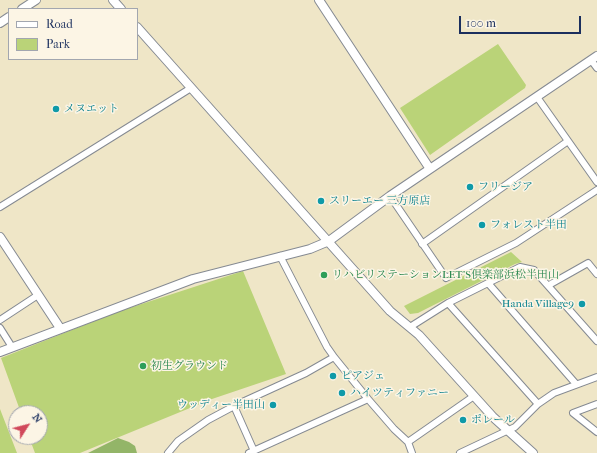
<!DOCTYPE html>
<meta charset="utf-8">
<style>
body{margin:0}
#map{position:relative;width:597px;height:453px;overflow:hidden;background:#efe6c7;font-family:"IM FELL French Canon",serif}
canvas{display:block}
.legend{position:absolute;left:8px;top:8px;width:130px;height:52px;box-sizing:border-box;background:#fcf5e5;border:1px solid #a2a6af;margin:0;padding:5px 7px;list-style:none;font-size:12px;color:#1b2f5e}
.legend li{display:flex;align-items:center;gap:8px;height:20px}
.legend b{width:20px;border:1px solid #a2a6af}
.north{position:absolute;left:8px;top:405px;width:40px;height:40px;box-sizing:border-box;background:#fcf5e5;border:1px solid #a2a6af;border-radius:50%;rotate:54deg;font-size:11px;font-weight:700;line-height:16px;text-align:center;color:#1b2f5e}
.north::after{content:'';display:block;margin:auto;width:14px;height:18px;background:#d1495b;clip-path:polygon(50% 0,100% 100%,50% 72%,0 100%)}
.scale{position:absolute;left:459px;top:16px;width:122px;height:18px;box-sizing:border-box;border:2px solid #1b2f5e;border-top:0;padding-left:5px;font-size:12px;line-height:14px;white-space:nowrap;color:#1b2f5e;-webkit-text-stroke:3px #fcf5e5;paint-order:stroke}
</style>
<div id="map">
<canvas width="597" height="453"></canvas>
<ul class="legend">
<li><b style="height:5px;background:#fff"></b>Road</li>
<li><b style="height:11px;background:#bad378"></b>Park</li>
</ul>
<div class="north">N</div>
<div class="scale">100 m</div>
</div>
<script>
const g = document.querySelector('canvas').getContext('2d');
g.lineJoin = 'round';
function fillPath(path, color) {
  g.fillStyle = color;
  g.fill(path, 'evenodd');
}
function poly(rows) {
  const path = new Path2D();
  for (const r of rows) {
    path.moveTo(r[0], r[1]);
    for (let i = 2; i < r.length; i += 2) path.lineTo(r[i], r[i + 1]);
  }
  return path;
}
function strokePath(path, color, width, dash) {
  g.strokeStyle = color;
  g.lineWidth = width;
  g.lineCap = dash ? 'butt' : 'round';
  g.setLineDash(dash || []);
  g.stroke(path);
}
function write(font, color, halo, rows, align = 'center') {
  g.font = font + ' "IM FELL French Canon","Noto Serif JP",serif';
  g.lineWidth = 3;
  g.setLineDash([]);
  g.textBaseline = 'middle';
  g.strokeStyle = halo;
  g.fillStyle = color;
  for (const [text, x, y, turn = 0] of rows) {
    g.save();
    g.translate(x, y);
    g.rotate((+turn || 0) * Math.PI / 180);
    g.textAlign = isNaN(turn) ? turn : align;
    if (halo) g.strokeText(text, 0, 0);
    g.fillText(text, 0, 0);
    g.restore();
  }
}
const green = poly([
 [498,44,526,85,525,88,430,155,400,108],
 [511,252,522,262,515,264,418,313,410,314,404,306],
 [243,271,286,374,212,399,80,453,35,453,29,437,40,437,40,413,21,413,1,358,117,312],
 [0,409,17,453,0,453]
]);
const forest = poly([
 [118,438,129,442,135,446,137,453,88,453]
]);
const minor = poly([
 [591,60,597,68],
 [537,97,597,182],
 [390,196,446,278,516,243,597,190],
 [0,207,191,88],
 [422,244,568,141],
 [488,283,576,384],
 [549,285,588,263,597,274],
 [448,303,538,404],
 [0,320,38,295],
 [410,327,448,303,520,267,534,270,597,341],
 [0,328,12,347],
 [368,399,394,429,408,442,412,453],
 [597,404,573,413,597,432],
 [234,406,254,451],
 [408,442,474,396],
 [168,453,178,441,208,420,236,405,306,373,334,357,327,347,280,256],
 [249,453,368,399,334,357],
 [460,453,515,427,538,404,554,393,597,377]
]);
const tertiary = poly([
 [113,0,121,9],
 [319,0,430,169],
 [22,9,36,0],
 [0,23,9,17],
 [137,27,390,311,419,335,493,417,533,453],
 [0,237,60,328],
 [0,352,193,279,310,249,329,241,390,196,597,56]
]);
const markers = [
 [56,109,4,"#0f9aa8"],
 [470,187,4,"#0f9aa8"],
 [321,201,4,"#0f9aa8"],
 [482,225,4,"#0f9aa8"],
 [324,275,4,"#2e9e5b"],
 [582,304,4,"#0f9aa8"],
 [143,366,4,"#2e9e5b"],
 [333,376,4,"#0f9aa8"],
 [342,393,4,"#0f9aa8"],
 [273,405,4,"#0f9aa8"],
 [463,420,4,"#0f9aa8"]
];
const cultureNames = [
 ["メヌエット",64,109],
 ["フリージア",478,187],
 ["スリーエー 三方原店",329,201],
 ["フォレスト半田",490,225],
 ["Handa Village9",574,304,"right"],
 ["ピアジェ",341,376],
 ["ハイツティファニー",350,393],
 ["ウッディー半田山",265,405,"right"],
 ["ポレール",471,420]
];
const leisureNames = [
 ["リハビリステーションLET’S倶楽部浜松半田山",332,275],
 ["初生グラウンド",151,366]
];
fillPath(green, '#bad378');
fillPath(forest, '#93b568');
strokePath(minor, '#858a92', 8);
strokePath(tertiary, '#858a92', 10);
strokePath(minor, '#fff', 6);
strokePath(tertiary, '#fff', 8);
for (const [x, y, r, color] of markers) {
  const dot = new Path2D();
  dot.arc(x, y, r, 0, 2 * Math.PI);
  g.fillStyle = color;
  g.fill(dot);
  strokePath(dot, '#fcf5e5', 1.5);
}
write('11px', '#0d838f', '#fcf5e5', cultureNames, 'left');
write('11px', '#27864d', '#fcf5e5', leisureNames, 'left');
</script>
